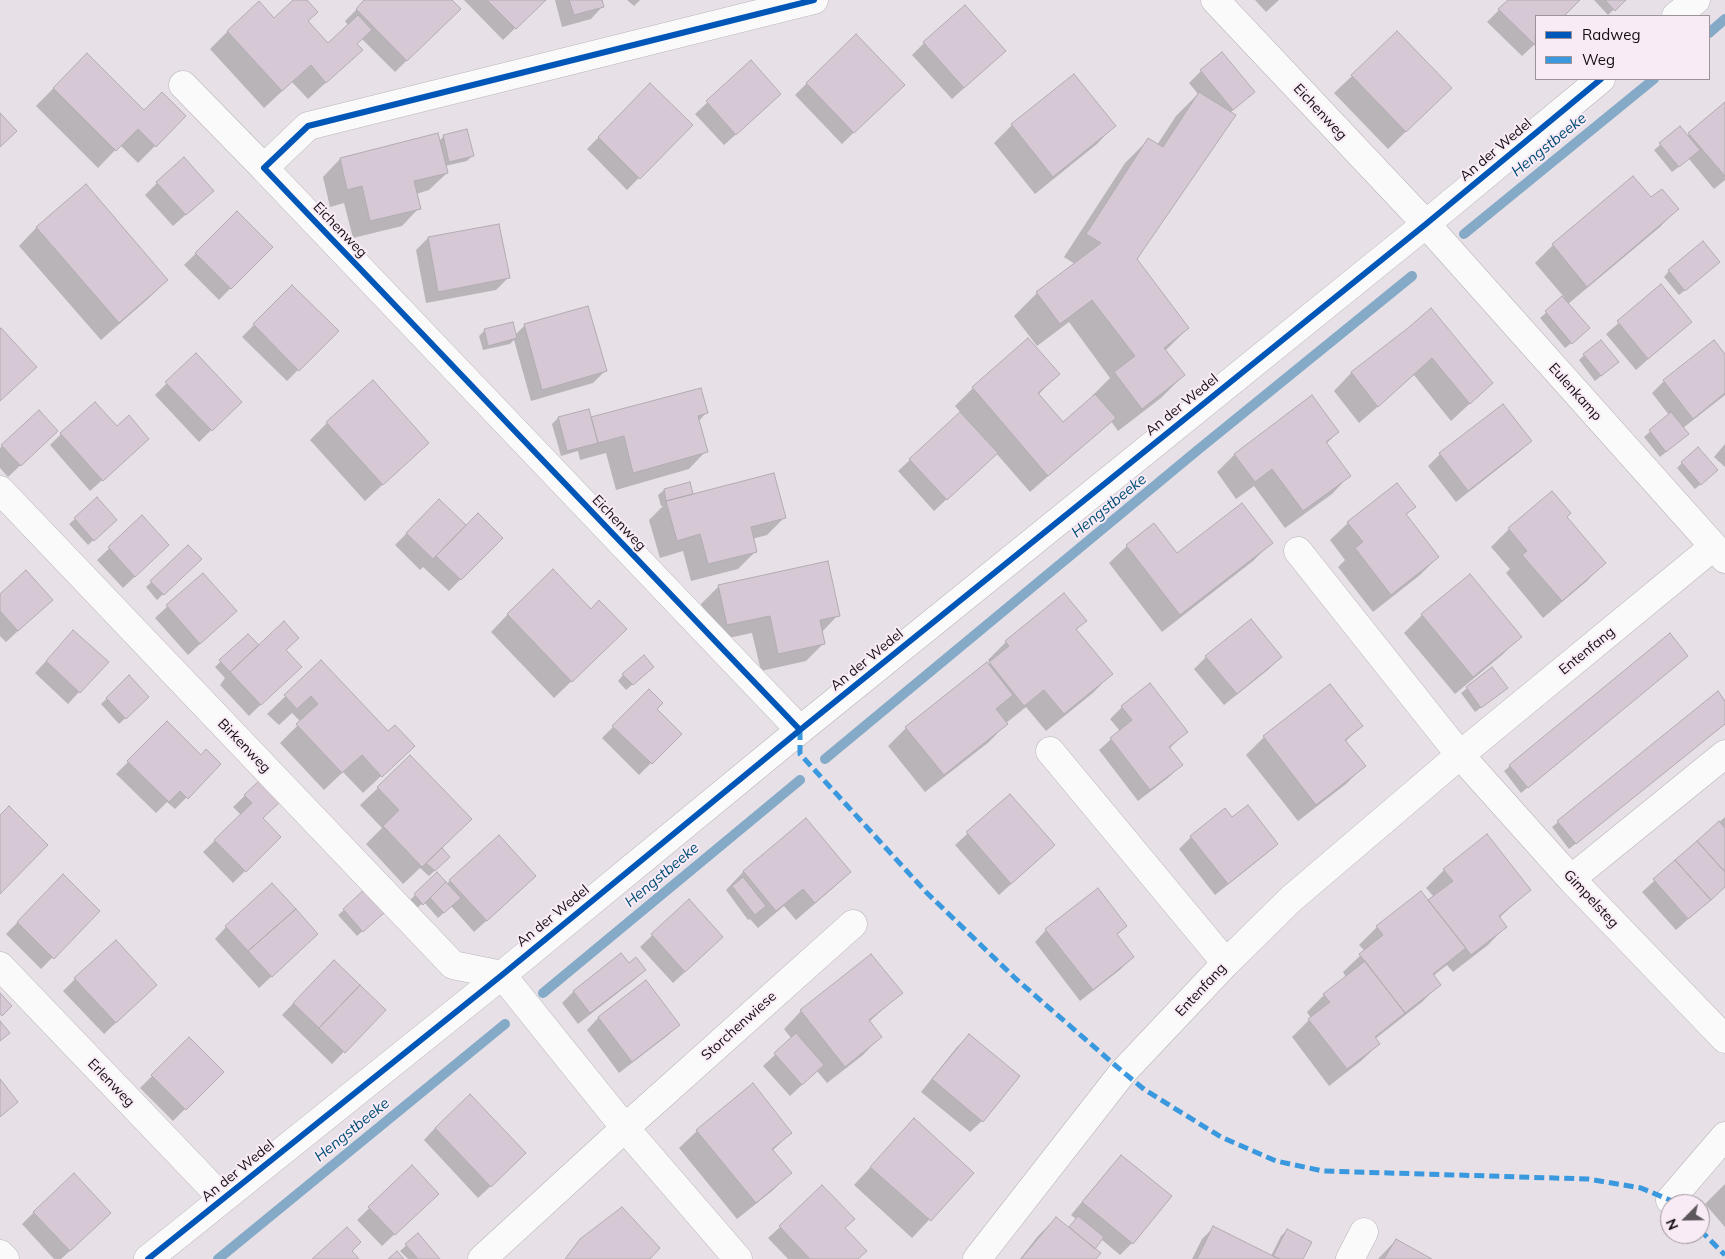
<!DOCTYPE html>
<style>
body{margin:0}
#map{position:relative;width:1725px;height:1259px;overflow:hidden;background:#e7e1e7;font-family:Mulish,sans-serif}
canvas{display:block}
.legend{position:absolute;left:1535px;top:15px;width:175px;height:65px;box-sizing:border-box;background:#f8ebf6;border:1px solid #9c929a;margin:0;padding:6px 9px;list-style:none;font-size:15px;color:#120d11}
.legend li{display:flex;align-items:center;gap:10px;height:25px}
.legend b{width:25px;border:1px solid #9c929a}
.north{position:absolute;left:1660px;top:1194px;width:50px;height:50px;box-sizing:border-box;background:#f8ebf6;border:1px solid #9c929a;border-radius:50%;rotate:247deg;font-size:14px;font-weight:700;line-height:20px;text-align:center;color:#120d11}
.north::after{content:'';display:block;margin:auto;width:18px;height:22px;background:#5d575c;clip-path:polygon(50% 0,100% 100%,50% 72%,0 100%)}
</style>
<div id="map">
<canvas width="1725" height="1259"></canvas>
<ul class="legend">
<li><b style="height:6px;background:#0057b8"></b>Radweg</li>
<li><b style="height:6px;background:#3a99de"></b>Weg</li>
</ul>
<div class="north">N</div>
</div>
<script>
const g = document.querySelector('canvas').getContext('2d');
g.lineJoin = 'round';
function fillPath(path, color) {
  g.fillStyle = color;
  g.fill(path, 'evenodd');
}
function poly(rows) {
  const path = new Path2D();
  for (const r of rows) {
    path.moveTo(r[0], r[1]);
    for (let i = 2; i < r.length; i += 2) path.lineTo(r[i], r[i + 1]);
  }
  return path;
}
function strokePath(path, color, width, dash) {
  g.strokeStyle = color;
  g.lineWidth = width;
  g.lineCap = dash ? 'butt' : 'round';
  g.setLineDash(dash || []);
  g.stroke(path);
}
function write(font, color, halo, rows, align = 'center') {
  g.font = font + ' Mulish,sans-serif';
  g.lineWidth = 4;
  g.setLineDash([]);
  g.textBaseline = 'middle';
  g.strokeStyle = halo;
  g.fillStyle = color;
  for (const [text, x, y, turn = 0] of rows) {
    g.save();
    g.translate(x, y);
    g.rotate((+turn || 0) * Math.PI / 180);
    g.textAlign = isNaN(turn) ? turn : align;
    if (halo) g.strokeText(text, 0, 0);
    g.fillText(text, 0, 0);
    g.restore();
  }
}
const shadow = poly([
 [295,0,305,0,307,22,328,44,348,25,345,21,366,0,450,0,459,9,395,72,362,39,356,44,343,67,308,99,292,82,264,108,210,49,228,31,273,19],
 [464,0,544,0,503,40],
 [555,0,601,0,602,7,591,19,562,27],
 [627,0,640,0,634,6],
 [1255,0,1279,0,1266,12],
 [1509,0,1578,0,1562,16,1536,16,1536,43,1522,56,1487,22],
 [1594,0,1624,0,1608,15],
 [924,43,992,63,952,99,912,55],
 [87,54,144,112,185,116,138,163,120,145,98,168,36,106],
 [751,62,768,106,724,145,695,114],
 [1201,71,1253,91,1230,113,1136,259,1188,328,1165,351,1184,375,1161,398,1118,431,1111,421,1030,492,996,453,934,511,898,471,961,413,955,406,973,388,1028,340,1058,374,1038,395,1063,424,1093,397,1092,396,1110,378,1069,322,1037,346,1014,316,1037,293,1075,264,1064,257,1125,163,1148,140,1157,145,1176,116,1198,94,1189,83],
 [1074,76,1114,126,1097,144,1035,194,994,143,1012,125],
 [1352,76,1433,105,1388,149,1334,93],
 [807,83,891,96,842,144,795,95],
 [650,85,691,125,627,190,587,149],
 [1725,103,1725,180,1714,189,1689,159,1672,172,1654,150,1680,128,1687,136],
 [443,137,472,156,467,161,445,166,447,173,429,190,416,194,419,208,402,226,353,238,344,203,330,207,323,177,340,159,439,141],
 [1633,178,1651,199,1677,209,1660,227,1568,304,1583,334,1565,348,1540,318,1564,297,1535,263,1553,245],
 [157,183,200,202,173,226,145,195],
 [85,186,167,280,149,298,101,340,19,246,36,228],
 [237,213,271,247,219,300,184,265],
 [428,238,508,278,496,290,426,303,416,250],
 [1713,267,1679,295,1664,277,1669,271],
 [292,286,337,331,287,381,242,337],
 [1661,286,1690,322,1636,370,1606,334],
 [525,325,605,371,593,383,531,401,514,340,510,344,483,350,479,336,485,330,515,335],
 [1409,329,1492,383,1451,421,1414,375,1359,423,1334,391,1351,373],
 [1714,342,1725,356,1725,395,1683,428,1688,434,1660,457,1644,437,1669,415,1652,393,1664,381],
 [196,354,240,402,199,442,155,395],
 [1584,355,1612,367,1595,381,1579,360],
 [1312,397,1338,432,1326,444,1349,476,1332,494,1285,528,1254,486,1236,499,1217,472,1234,455],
 [1502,406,1530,441,1518,453,1456,502,1428,466,1440,454],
 [588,410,590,419,706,413,698,422,706,451,689,469,616,490,606,453,580,460,578,451,561,456,552,424,558,418],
 [39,411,45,442,8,477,0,468,0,448],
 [327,423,427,443,365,501,310,440],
 [117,428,136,450,90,491,50,445,61,434],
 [1725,444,1725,467,1714,457],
 [1682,463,1711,475,1695,489,1677,468],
 [664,490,692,494,689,497,785,517,767,535,752,539,756,551,738,569,691,581,683,551,660,558,649,520,663,506,661,506,658,495],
 [1552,492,1565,517,1604,563,1587,581,1543,618,1506,573,1510,569,1491,547,1509,529],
 [439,501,466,527,501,538,449,591,423,567,420,570,395,545],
 [1414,507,1405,515,1438,557,1420,575,1373,612,1338,567,1345,560,1330,540,1348,523],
 [142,517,156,556,123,588,97,560],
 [75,519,110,525,88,545,69,524],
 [1271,543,1253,561,1162,632,1109,563,1127,546,1177,555],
 [188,547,200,559,157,600,146,587],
 [202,574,223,623,188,655,155,618],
 [1470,576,1520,637,1502,655,1455,694,1404,633,1422,615],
 [719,586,838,615,822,632,824,643,806,661,761,671,752,633,709,642,701,604],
 [1064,595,1085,621,1076,630,1111,674,1094,692,1046,731,1026,707,1006,723,1006,724,989,742,925,792,888,746,906,728,988,665,990,663,988,660,1006,642],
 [0,596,40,611,6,642,0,636],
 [508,614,607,647,554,698,491,632],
 [248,635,259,647,285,651,288,678,249,716,220,685,225,678,215,667],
 [62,644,79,692,68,704,35,673],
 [1687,656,1521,793,1504,771,1510,766],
 [1206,657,1280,657,1269,669,1224,705,1194,669],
 [321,662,395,763,363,793,343,772,324,790,280,743,301,722,292,713,279,725,267,714],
 [1492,668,1501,693,1475,712,1461,693],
 [646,673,626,690,618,681,623,675],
 [129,677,148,697,119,724,101,704],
 [1150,685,1186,732,1169,749,1181,765,1169,777,1138,801,1099,750,1120,731,1110,719,1122,707],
 [1330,686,1361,726,1345,742,1364,766,1346,784,1298,821,1246,755,1264,737],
 [649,691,655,709,680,734,639,775,602,738],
 [1717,693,1725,703,1725,724,1569,849,1552,827],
 [167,723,201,756,220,764,175,809,167,802,156,813,116,774],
 [261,780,261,818,279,837,233,883,203,852,241,815,233,807],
 [378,788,449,857,429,876,420,868,403,884,366,844,382,828,360,805],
 [1009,796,1041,857,999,895,955,845],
 [1725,817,1725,886,1676,930,1642,892],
 [805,819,850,872,832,889,796,920,784,906,758,928,750,919,748,920,726,890,743,872],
 [1232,819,1277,844,1265,855,1215,895,1179,849,1191,837],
 [1487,836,1529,890,1499,918,1505,927,1488,945,1453,972,1447,965,1433,976,1440,984,1422,1002,1375,1039,1379,1044,1361,1061,1329,1086,1292,1037,1311,1018,1307,1012,1324,995,1346,977,1343,972,1365,951,1359,945,1377,927,1421,892,1428,902,1434,897,1426,888,1444,870],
 [437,874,446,884,450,881,523,888,474,932,451,906,438,918,424,902,416,909,409,901],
 [63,876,99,911,41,969,6,934],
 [688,901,710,949,673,983,640,947],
 [344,910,379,916,357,936,338,915],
 [1126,926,1116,936,1132,957,1121,969,1080,1001,1035,942,1046,930],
 [226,927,317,934,259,988,215,939],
 [621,955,628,965,645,969,633,981,578,1024,562,1003,573,992],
 [334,961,384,1010,332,1064,282,1015],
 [75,979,143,997,104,1034,63,991],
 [646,982,678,1025,667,1036,619,1073,587,1030,598,1018],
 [901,993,869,1022,880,1037,863,1055,827,1083,817,1071,790,1096,763,1066,792,1039,784,1029,801,1011],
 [969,1036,982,1121,970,1132,921,1092,957,1047],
 [189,1039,222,1072,173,1121,140,1088],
 [914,1120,973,1173,912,1238,854,1185],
 [435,1128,513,1165,478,1198,424,1140],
 [697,1131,791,1133,772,1151,790,1173,772,1191,737,1219,679,1148],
 [1122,1156,1132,1243,1120,1255,1101,1239,1093,1249,1094,1259,1020,1259,1038,1236,1056,1218,1068,1228,1076,1219,1071,1215,1110,1168],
 [412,1167,425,1205,382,1246,357,1220],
 [1725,1184,1725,1227,1705,1204],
 [34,1212,98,1225,61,1259,54,1259,22,1224],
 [780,1227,844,1228,857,1259,788,1259,768,1238],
 [1214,1227,1271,1256,1281,1236,1287,1230,1302,1259,1192,1259,1202,1239],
 [418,1235,438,1259,408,1259,400,1251],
 [1396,1240,1429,1259,1378,1259]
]);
const stream = poly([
 [1709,33,1725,19],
 [1464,234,1654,79],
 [825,759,1199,449,1412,276],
 [543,993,800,780],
 [218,1259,505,1024]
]);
const building = poly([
 [293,0,307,0,318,12,308,21,328,43,358,15,372,30,357,44,363,50,326,83,311,65,282,91,227,31,259,1,274,18,293,0],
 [364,0,452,0,461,9,407,61,356,9,364,0],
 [487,0,546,0,516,29,487,0],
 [569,0,602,0,604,7,574,15,569,0],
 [1508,0,1580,0,1564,16,1536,16,1535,45,1498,9,1508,0],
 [1605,0,1626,0,1615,11,1605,0],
 [965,5,1006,51,964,88,923,42,965,5],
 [1397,31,1452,88,1406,132,1351,75,1397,31],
 [856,34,905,85,854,133,806,83,856,34],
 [1222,52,1255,92,1233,110,1200,70,1222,52],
 [87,53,144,110,162,92,186,116,156,147,138,129,116,151,53,88,87,53],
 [751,60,781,94,736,135,706,101,751,60],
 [1074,74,1116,126,1053,177,1011,124,1074,74],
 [650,83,693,125,640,179,598,137,650,83],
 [1199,92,1236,115,1137,259,1189,328,1164,348,1185,375,1142,409,1114,372,1135,356,1092,300,1060,324,1036,292,1101,243,1086,234,1148,138,1163,147,1199,92],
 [1725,102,1725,176,1688,133,1725,102],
 [0,113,17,131,0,147,0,113],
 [1680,126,1700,150,1679,167,1659,143,1680,126],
 [467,129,474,156,449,162,443,135,467,129],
 [438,133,448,173,414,181,421,209,370,221,362,186,347,190,340,158,438,133],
 [184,157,214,191,186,215,156,182,184,157],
 [1633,176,1651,197,1662,189,1679,209,1587,287,1552,244,1633,176],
 [86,184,168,280,119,323,36,227,86,184],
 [237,211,273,247,231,289,195,253,237,211],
 [499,224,510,278,438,292,428,237,499,224],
 [1703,241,1720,262,1685,291,1668,270,1703,241],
 [1661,284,1692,322,1648,359,1617,321,1661,284],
 [292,285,339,331,299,371,253,324,292,285],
 [1562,296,1590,328,1572,344,1545,311,1562,296],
 [588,306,607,371,542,390,524,324,588,306],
 [1431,308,1493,383,1470,404,1432,358,1378,407,1351,372,1408,328,1431,308],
 [513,322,517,338,488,346,484,329,513,322],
 [1,328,37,367,0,401,0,329,1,328],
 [1028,338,1060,374,1038,393,1063,422,1095,394,1116,418,1048,476,972,387,1028,338],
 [1601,340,1619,362,1601,376,1583,354,1601,340],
 [1714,340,1725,354,1725,393,1693,419,1663,380,1714,340],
 [196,353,242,402,212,431,165,382,196,353],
 [373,380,429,443,383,485,326,422,373,380],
 [701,388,708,413,698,416,708,452,633,473,624,436,598,443,591,417,701,388],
 [1312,395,1339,432,1326,442,1351,476,1303,511,1272,469,1255,482,1234,454,1312,395],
 [95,402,117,426,129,415,149,439,103,481,60,433,95,402],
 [1503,404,1532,441,1468,491,1439,453,1503,404],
 [589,409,598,443,567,451,558,417,589,409],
 [39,410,58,431,21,466,1,445,39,410],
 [960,412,998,453,947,500,909,459,960,412],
 [1671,412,1689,434,1666,452,1649,430,1671,412],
 [1698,447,1718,470,1701,485,1681,462,1698,447],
 [774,473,786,518,751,527,757,552,708,564,700,534,677,541,666,501,774,473],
 [690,482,693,494,666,501,664,489,690,482],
 [1397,483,1416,507,1406,514,1439,557,1391,595,1355,548,1363,542,1347,522,1397,483],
 [1552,491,1571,513,1567,517,1606,563,1562,601,1522,555,1527,551,1508,528,1552,491],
 [97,497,117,520,94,541,74,518,97,497],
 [439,499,466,525,433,559,406,533,439,499],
 [1242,503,1273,543,1180,615,1126,545,1154,523,1177,553,1242,503],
 [478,513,503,538,461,580,436,556,478,513],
 [142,515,169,545,135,577,108,547,142,515],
 [188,545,202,559,164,595,150,581,188,545],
 [828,561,840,616,820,620,825,644,778,654,770,616,727,625,718,585,828,561],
 [553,569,591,609,599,600,627,629,572,682,507,614,553,569],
 [26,570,53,600,18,631,0,611,0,594,26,570],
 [203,573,237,611,200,644,166,605,203,573],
 [1470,574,1522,637,1473,677,1421,614,1470,574],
 [1064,593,1087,621,1076,629,1113,674,1064,714,1044,690,1024,706,989,662,1009,646,1005,641,1064,593],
 [1251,619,1282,657,1237,694,1205,656,1251,619],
 [284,621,299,638,286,650,302,667,261,705,230,672,284,621],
 [73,630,109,662,80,693,46,661,73,630],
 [1670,633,1688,656,1528,788,1509,765,1670,633],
 [248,634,259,645,230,672,219,660,248,634],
 [644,655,654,667,633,685,622,674,644,655],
 [321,660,388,731,395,725,415,746,382,777,362,755,342,773,296,724,318,704,311,696,297,709,284,695,321,660],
 [987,662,1013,695,996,709,1008,724,944,775,905,727,987,662],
 [1492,667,1508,688,1481,708,1466,687,1492,667],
 [129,675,149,697,126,719,106,698,129,675],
 [1150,683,1188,732,1169,747,1183,765,1150,790,1110,738,1132,720,1121,706,1150,683],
 [1330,684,1363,726,1345,740,1366,766,1316,805,1263,736,1330,684],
 [649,689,663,703,657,709,682,734,652,764,612,726,649,689],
 [1718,691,1725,701,1725,724,1576,844,1557,821,1718,691],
 [167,721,201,755,206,749,221,764,188,799,180,791,169,802,127,761,167,721],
 [410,755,472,819,422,867,383,826,399,810,377,787,410,755],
 [261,779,282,800,263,818,281,837,246,872,214,840,252,803,244,795,261,779],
 [1010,794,1055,845,1011,884,966,832,1010,794],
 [1248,805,1278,844,1228,884,1190,836,1225,808,1232,817,1248,805],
 [9,806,48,845,0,894,0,815,9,806],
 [806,818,851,872,815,903,803,889,776,911,743,871,806,818],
 [1719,821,1725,828,1725,872,1697,841,1719,821],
 [1487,834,1531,890,1499,916,1507,927,1471,955,1428,900,1453,881,1443,869,1487,834],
 [499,835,536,876,487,921,449,880,499,835],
 [1697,841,1725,872,1725,887,1711,900,1675,860,1697,841],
 [442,848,450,857,435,871,426,863,442,848],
 [1675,860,1711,900,1688,919,1653,879,1675,860],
 [437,872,446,882,423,905,414,894,437,872],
 [63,874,100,911,54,959,17,922,63,874],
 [743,877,766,906,755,915,732,886,743,877],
 [446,882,461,898,444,913,430,898,446,882],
 [272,883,296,909,248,951,225,926,272,883],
 [366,888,386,911,363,932,343,909,366,888],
 [1098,888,1127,926,1117,934,1134,957,1093,990,1045,929,1098,888],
 [1421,891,1466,948,1433,974,1441,985,1405,1013,1359,954,1383,935,1376,926,1421,891],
 [689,899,723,937,685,972,651,934,689,899],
 [296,909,318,934,272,977,248,951,296,909],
 [116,940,157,985,116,1023,74,978,116,940],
 [621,953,629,963,636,957,646,970,590,1013,573,991,621,953],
 [871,954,903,993,869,1020,882,1037,845,1067,800,1010,871,954],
 [334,960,360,985,319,1028,293,1003,334,960],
 [1365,961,1405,1013,1375,1037,1380,1044,1347,1069,1308,1019,1330,1002,1323,994,1365,961],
 [646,980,680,1025,632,1062,598,1017,646,980],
 [360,985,386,1010,345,1053,319,1028,360,985],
 [0,993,12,1006,2,1016,0,1014,0,993],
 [0,1021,10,1033,0,1041,0,1021],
 [796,1033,824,1065,802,1085,774,1053,796,1033],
 [969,1034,1020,1076,983,1122,932,1079,969,1034],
 [189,1037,224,1072,186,1110,151,1075,189,1037],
 [0,1079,18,1102,0,1117,0,1079],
 [753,1083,792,1133,772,1149,792,1173,756,1203,696,1130,753,1083],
 [470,1094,526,1153,491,1187,435,1128,470,1094],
 [914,1118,974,1173,931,1221,870,1167,914,1118],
 [1121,1155,1172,1196,1133,1244,1082,1202,1121,1155],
 [412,1165,439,1194,395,1235,368,1207,412,1165],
 [74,1173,111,1213,70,1251,33,1212,74,1173],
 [822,1185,855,1219,845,1228,867,1251,858,1259,810,1259,779,1226,822,1185],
 [622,1207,660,1248,650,1259,565,1259,580,1239,622,1207],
 [1078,1216,1104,1237,1095,1249,1069,1227,1078,1216],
 [1056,1217,1101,1253,1096,1259,1021,1259,1056,1217],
 [1213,1226,1273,1256,1280,1259,1197,1259,1213,1226],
 [347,1227,361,1242,352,1251,359,1259,312,1259,347,1227],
 [1287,1229,1312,1242,1303,1259,1280,1259,1273,1256,1287,1229],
 [418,1233,440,1259,418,1259,405,1244,418,1233],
 [1396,1239,1432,1259,1384,1259,1396,1239],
 [397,1251,404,1259,388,1259,397,1251]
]);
const minor = poly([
 [1215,0,1426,224,1725,559],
 [1676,16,1696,0],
 [183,85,264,168],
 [0,490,453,965,502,975,625,1128,738,1259],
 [1298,551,1460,755,1571,879,1725,1039],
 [800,730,264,168,308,126,814,0],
 [1050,751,1226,963],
 [1571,879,1725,754],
 [0,966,223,1199],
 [1670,1200,1725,1136],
 [0,1254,5,1259],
 [148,1259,502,975,800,730,1426,224,1601,79],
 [482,1259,625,1128,853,924],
 [977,1259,1123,1072,1226,963,1291,899,1460,755,1713,547],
 [1350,1259,1364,1232]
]);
const quiet = poly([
 [800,730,800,754,926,892,1016,979,1123,1072,1145,1090,1221,1137,1276,1161,1323,1171,1588,1179,1641,1188,1670,1200,1673,1204],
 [1700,1230,1725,1255]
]);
const cycleway = poly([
 [800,730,264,168,308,126,814,0],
 [148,1259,502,975,800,730,1426,224,1601,79]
]);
const streetNames = [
 ["Eichenweg",1320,112,47],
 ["An der Wedel",1496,150,-40],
 ["Eichenweg",340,230,46],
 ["Eulenkamp",1575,392,48],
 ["An der Wedel",1182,405,-39],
 ["Eichenweg",619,523,46],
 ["Entenfang",1587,651,-39],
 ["An der Wedel",867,660,-39],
 ["Birkenweg",244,746,46],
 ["Gimpelsteg",1591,899,47],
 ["An der Wedel",553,916,-39],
 ["Entenfang",1201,990,-47],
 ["Storchenwiese",739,1026,-42],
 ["Erlenweg",111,1083,46],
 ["An der Wedel",238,1171,-39]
];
const waterNames = [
 ["Hengstbeeke",1549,145,-39],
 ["Hengstbeeke",1109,506,-39],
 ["Hengstbeeke",662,875,-40],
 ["Hengstbeeke",352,1130,-39]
];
fillPath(shadow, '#0003');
strokePath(stream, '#84aac8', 10);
fillPath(building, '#d6c9d5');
strokePath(building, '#b1acb1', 1);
strokePath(minor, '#b8b4b8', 29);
strokePath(minor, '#fbfafb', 28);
strokePath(quiet, '#3a99de', 5, [10, 5]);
strokePath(cycleway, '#0057b8', 6);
write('14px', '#120d11', '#f8ebf6', streetNames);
write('italic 15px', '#014e75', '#f8ebf6', waterNames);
</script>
